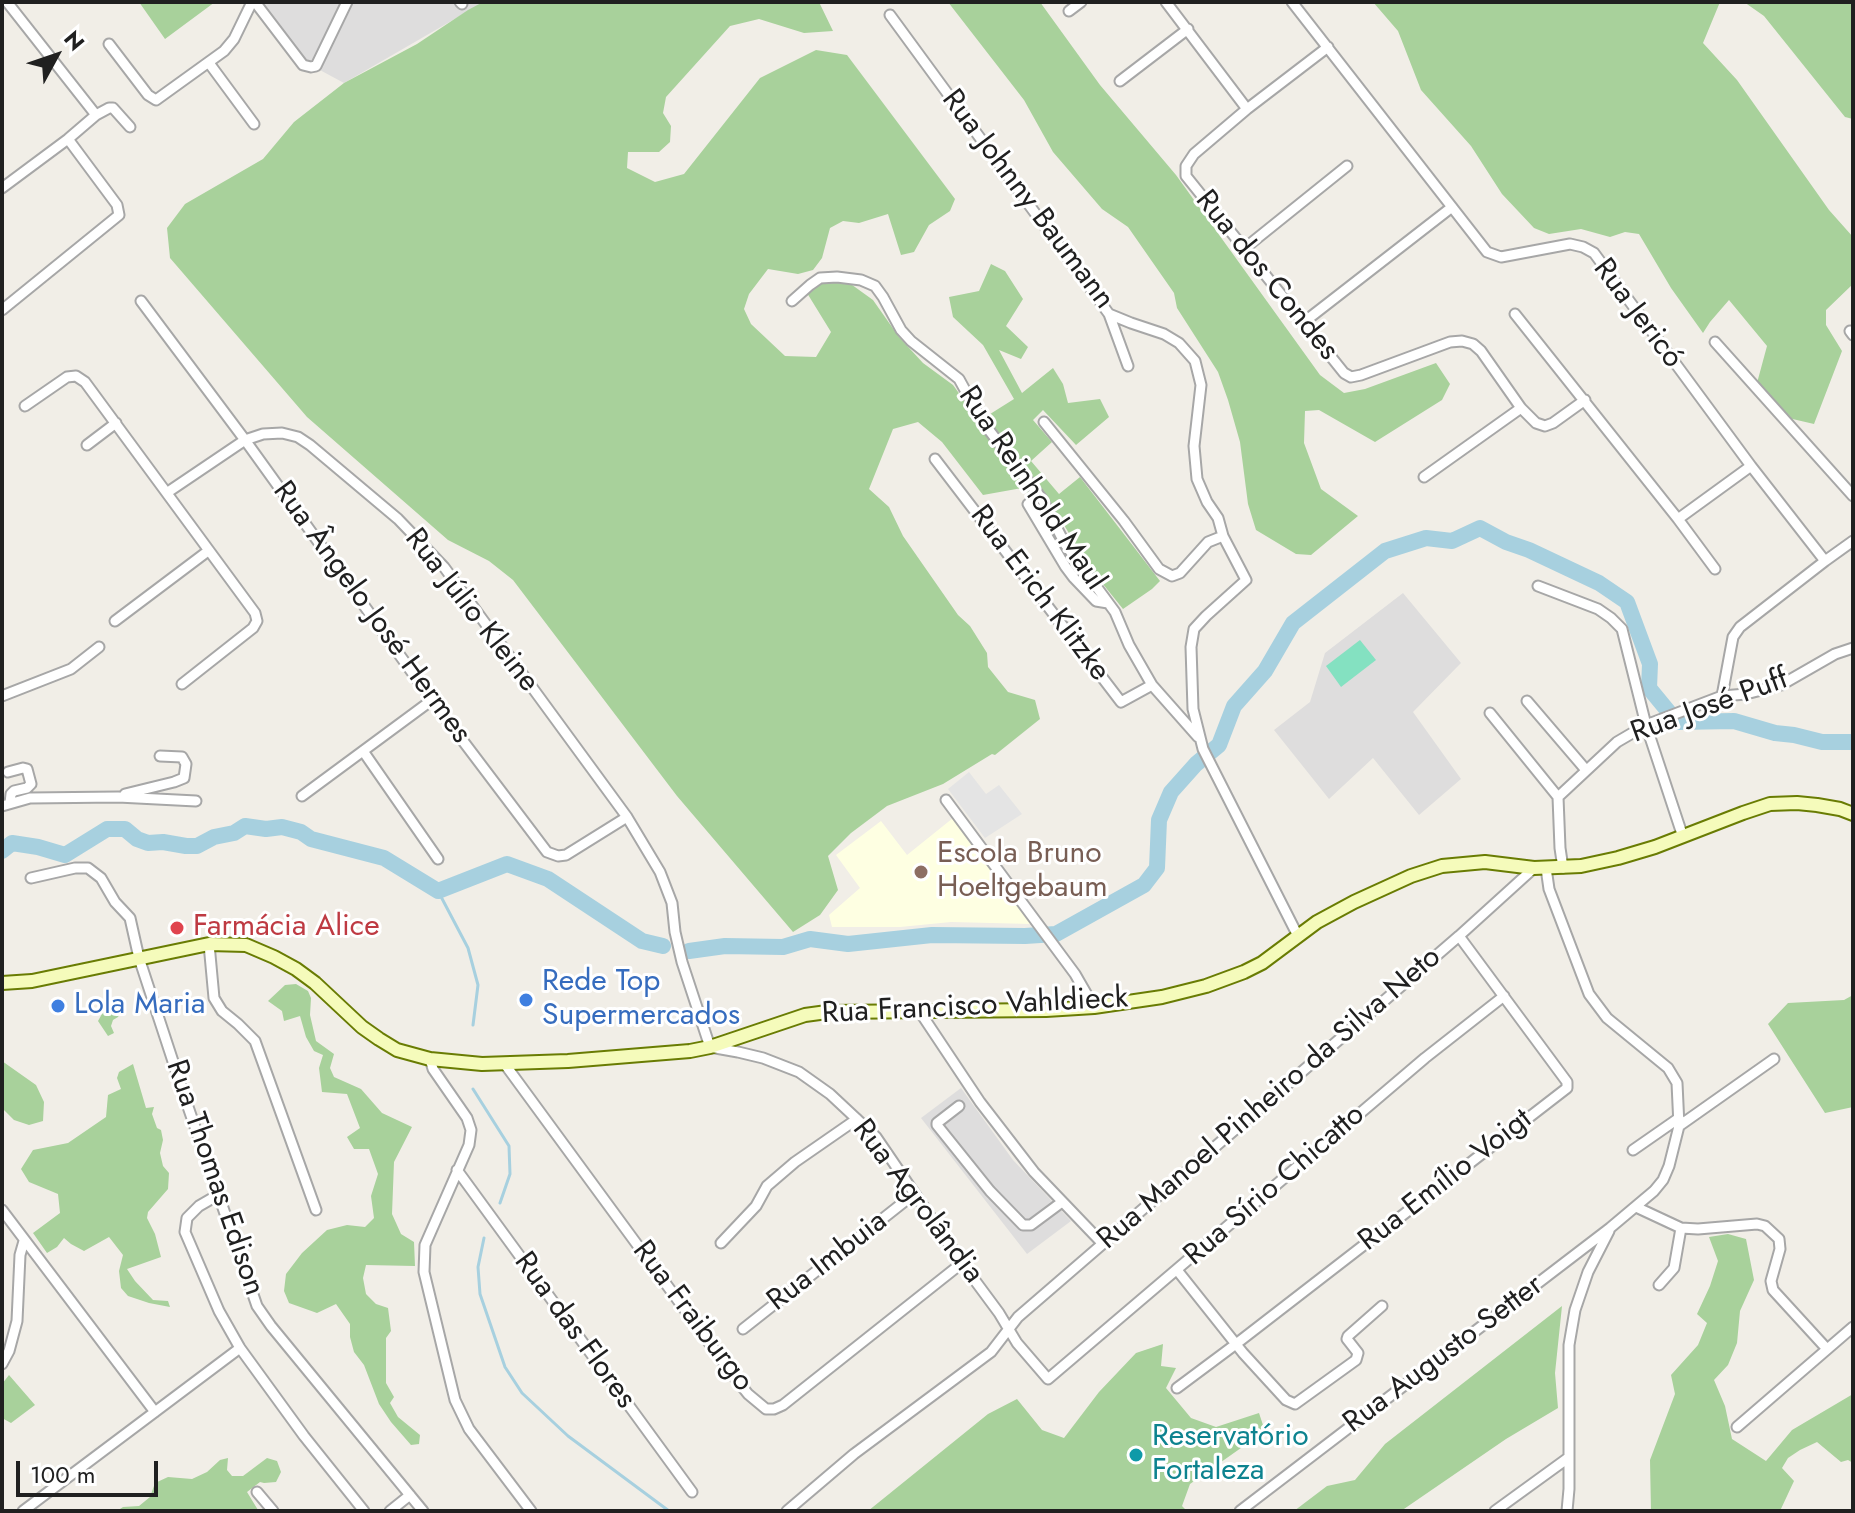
<!DOCTYPE html>
<html>
<head>
<meta charset="utf-8">
<style>
  body { margin:0 }
  #map { position:relative; width:1855px; height:1513px; overflow:hidden; background:#f1eee7; font-family:Jost,sans-serif }
  canvas { display:block }
  .frame { position:absolute; inset:0; border:4px solid #202020; pointer-events:none }
  .north { position:absolute; left:16px; top:16px; width:80px; height:80px; -webkit-text-stroke:6px #fff; paint-order:stroke; rotate:50deg; font-size:22px; font-weight:700; line-height:32px; text-align:center; color:#202020 }
  .north::after { content:''; display:block; margin:auto; width:28px; height:36px; background:#202020; clip-path:polygon(50% 0,100% 100%,50% 72%,0 100%) }
  .scale { position:absolute; left:16px; top:1461px; width:142px; height:36px; box-sizing:border-box; border:4px solid #202020; border-top:0; padding-left:10px; font-size:24px; line-height:28px; white-space:nowrap; color:#202020; -webkit-text-stroke:6px #fff; paint-order:stroke }
</style>
</head>
<body>
<div id="map">
<canvas width="1855" height="1513"></canvas>
<div class="frame"></div>
<div class="north">N</div>
<div class="scale">100 m</div>
</div>
<script>
const g = document.querySelector('canvas').getContext('2d');
g.lineJoin = 'round';
function fill(path, color) {
  g.fillStyle = color;
  g.fill(path, 'evenodd');
}
function shape(rows) {
  const path = new Path2D();
  for (const r of rows) {
    path.moveTo(r[0], r[1]);
    for (let i = 2; i < r.length; i += 2) path.lineTo(r[i], r[i + 1]);
  }
  return path;
}
function strokePath(path, color, width, dash) {
  g.strokeStyle = color;
  g.lineWidth = width;
  g.lineCap = dash ? 'butt' : 'round';
  g.setLineDash(dash || []);
  g.stroke(path);
}
function label(font, color, halo, rows, align = 'center') {
  g.font = font + ' Jost,sans-serif';
  g.lineWidth = 6;
  g.setLineDash([]);
  g.textBaseline = 'middle';
  g.strokeStyle = halo;
  g.fillStyle = color;
  for (const [text, x, y, turn = 0] of rows) {
    g.save();
    g.translate(x, y);
    g.rotate((+turn || 0) * Math.PI / 180);
    g.textAlign = isNaN(turn) ? turn : align;
    if (halo) g.strokeText(text, 0, 0);
    g.fillText(text, 0, 0);
    g.restore();
  }
}
const residential = shape([
  [259,2,484,2,344,83,305,62],
  [1403,593,1461,663,1413,712,1461,779,1419,815,1373,758,1329,799,1274,730,1310,702,1325,653],
  [961,1088,1013,1160,1071,1221,1027,1254,921,1118]
]);
const education = shape([
  [953,818,1031,924,951,922,900,927,832,927,829,915,860,888,836,855,881,821,907,855]
]);
const forest = shape([
  [139,2,215,2,165,39],
  [483,2,819,2,833,31,804,33,759,19,730,26,666,97,663,113,671,126,670,142,659,152,628,152,627,168,655,182,684,174,760,78,816,50,847,55,955,199,950,211,929,225,914,252,901,255,888,214,859,223,843,221,830,228,822,258,813,270,798,274,768,269,749,294,744,309,751,324,785,356,816,357,831,332,807,293,818,283,848,282,873,300,899,337,923,363,953,385,979,421,1014,399,983,345,953,317,949,297,979,291,991,264,1005,271,1023,299,1006,326,1028,347,1021,359,999,350,1022,393,1053,368,1063,384,1068,403,1100,399,1109,417,1076,445,1043,410,1033,420,1052,442,1031,461,1059,494,1080,477,1160,581,1152,589,1123,609,1090,568,1064,525,1022,488,983,495,942,442,918,422,893,429,869,489,889,507,903,536,958,615,970,626,987,653,988,667,1008,692,1035,700,1040,719,995,755,992,754,943,784,887,806,851,833,828,856,838,890,820,915,793,932,677,796,513,580,489,561,448,540,307,417,170,258,167,228,185,204,263,159,294,122,344,83,417,44,468,10],
  [948,2,1040,2,1100,85,1176,175,1320,375,1344,393,1365,389,1436,363,1450,384,1442,400,1375,442,1319,410,1305,411,1304,443,1321,489,1358,516,1311,555,1296,554,1256,530,1248,504,1240,442,1228,400,1218,372,1177,308,1174,293,1128,227,1102,209,1053,152,1024,100],
  [1373,2,1720,2,1703,43,1737,80,1829,210,1853,237,1853,284,1826,310,1826,325,1842,351,1814,424,1784,417,1757,383,1767,346,1729,300,1710,322,1703,333,1671,288,1639,234,1625,232,1610,237,1581,229,1549,234,1534,228,1502,194,1471,146,1421,90,1398,31],
  [1744,2,1853,2,1853,119,1845,117,1764,16],
  [296,984,308,991,311,998,310,1015,316,1041,334,1054,330,1068,334,1077,361,1089,382,1113,412,1127,394,1162,392,1214,401,1234,414,1242,415,1266,366,1265,363,1278,366,1294,376,1304,388,1308,391,1331,386,1338,386,1383,394,1397,390,1403,398,1417,420,1435,419,1444,411,1445,391,1422,379,1404,364,1365,354,1352,350,1337,350,1324,336,1304,317,1313,289,1303,284,1291,286,1274,302,1253,327,1230,347,1225,365,1227,374,1218,371,1196,378,1174,369,1149,354,1149,347,1137,360,1128,347,1094,322,1092,319,1068,323,1055,314,1051,306,1037,300,1016,284,1021,282,1011,268,1001,285,985],
  [1853,995,1853,1107,1825,1113,1768,1024,1788,1003,1844,1000],
  [119,1002,122,1010,118,1017,113,1020,111,1026,114,1033,108,1036,98,1021,103,1012,104,1006],
  [2,1061,36,1085,44,1102,43,1121,29,1125,14,1120,2,1108],
  [133,1064,146,1108,154,1107,152,1114,157,1128,161,1130,163,1140,160,1153,163,1166,169,1173,168,1189,148,1212,147,1218,155,1234,161,1257,127,1269,135,1281,153,1300,168,1301,170,1307,149,1303,128,1296,121,1288,119,1271,123,1255,109,1237,84,1251,71,1244,64,1238,57,1247,47,1253,33,1233,60,1213,58,1194,29,1182,21,1169,33,1150,68,1143,106,1117,108,1095,121,1089,117,1078,119,1072],
  [1728,1234,1746,1239,1754,1280,1740,1311,1737,1343,1728,1365,1714,1380,1725,1406,1732,1439,1766,1461,1792,1430,1853,1394,1853,1463,1848,1460,1841,1462,1817,1442,1800,1450,1788,1458,1782,1468,1794,1481,1780,1511,1651,1511,1650,1460,1675,1394,1671,1375,1698,1345,1707,1323,1697,1314,1710,1286,1718,1261,1709,1237],
  [1562,1306,1555,1373,1558,1408,1506,1439,1401,1511,1294,1511,1327,1486,1355,1480,1385,1444],
  [1163,1344,1161,1366,1176,1368,1166,1388,1191,1418,1216,1427,1259,1413,1265,1431,1190,1484,1182,1506,1187,1511,868,1511,988,1414,1017,1399,1042,1430,1064,1438,1099,1392,1136,1353],
  [9,1375,35,1405,11,1423,2,1418,2,1384],
  [228,1458,227,1470,232,1476,243,1476,267,1458,277,1461,281,1472,276,1482,264,1483,260,1482,247,1492,258,1510,257,1511,117,1511,123,1507,139,1506,150,1497,155,1483,168,1477,192,1479,207,1472,220,1460]
]);
const pitch = shape([
  [1360,640,1376,660,1341,687,1326,666]
]);
const parking = shape([
  [969,772,986,794,999,785,1022,814,985,838,948,789]
]);
const stream = shape([
  [438,891,468,948,478,985,473,1025],
  [473,1089,509,1146,510,1174,500,1203],
  [484,1238,478,1267,480,1294,505,1367,522,1393,568,1436,669,1511]
]);
const river = shape([
  [2,851,12,843,38,847,65,855,107,829,125,829,137,839,148,843,163,842,186,846,197,846,214,837,234,833,245,826,266,829,282,827,301,832,311,839,384,858,438,891,507,864,548,879,642,941,663,946],
  [689,951,725,946,783,947,810,939,848,944,932,935,1025,936,1056,934,1144,885,1157,868,1159,820,1171,792,1196,764,1219,745,1234,706,1265,671,1293,623,1385,551,1426,538,1452,541,1480,528,1506,542,1529,550,1599,583,1627,602,1650,664,1649,688,1677,722,1734,721,1775,733,1794,735,1822,742,1853,742]
]);
const street = shape([
  [7,2,96,115],
  [255,2,303,65,311,67,316,66,347,2],
  [460,2,462,4],
  [1166,2,1247,109],
  [1292,2,1487,252,1501,257,1570,244,1583,247,1594,253,1751,466,1825,561],
  [1069,11,1081,2],
  [890,15,1109,314,1131,323,1164,334,1179,343,1195,361,1201,385,1194,446,1197,479,1207,502,1218,518,1223,536,1246,580,1206,616,1194,629,1191,647,1193,709,1203,749,1298,936],
  [109,44,148,95,156,100,224,51,234,39,252,2],
  [1328,47,1247,109,1194,154,1186,166,1186,176,1344,373,1351,377,1361,375,1450,342,1462,341,1473,344,1481,351,1521,408,1536,423,1545,426,1553,423,1585,400],
  [209,63,254,124],
  [1120,81,1188,29],
  [2,188,68,139,96,115,109,108,113,108,130,127],
  [1245,248,1347,166],
  [141,301,245,440,432,700,547,852,558,856,566,855,627,817],
  [792,301,810,285,820,278,837,277,861,280,875,286,883,297,901,330,911,341,959,379,982,421,1042,499,1065,544,1115,612,1129,645,1152,685,1198,737],
  [2,310,119,215,117,205,68,139],
  [1109,314,1128,366],
  [1515,314,1678,519,1715,569],
  [1304,322,1452,207],
  [1850,331,1853,335],
  [1715,342,1853,496],
  [25,406,67,377,76,376,85,382,255,613,257,621,253,628,182,684],
  [1044,422,1124,521,1159,569,1172,576,1180,573,1208,542,1223,536],
  [87,445,116,423],
  [935,459,1121,702,1152,685],
  [1424,477,1521,408],
  [168,492,245,440,263,434,282,433,298,437,310,445,398,519,444,567,627,817,660,872,672,903,675,932,682,962,710,1047,738,1052,763,1058,799,1072,830,1094,876,1137,962,1263,999,1313,1017,1343,1048,1379,1425,1058,1504,996],
  [1028,504,1065,566,1074,578,1096,601,1108,603],
  [1678,519,1751,466],
  [1538,586,1598,609,1611,618,1622,629,1646,725,1683,837],
  [115,621,208,551],
  [2,696,71,669,99,647],
  [1722,696,1733,637,1740,627,1825,561,1853,541],
  [1527,701,1586,770],
  [1490,713,1558,797],
  [363,751,438,859],
  [8,772,23,768,27,769,31,784,27,788,14,791,11,794,10,803],
  [125,794,174,782,184,778,186,764,182,757,160,756],
  [302,796,432,700],
  [946,800,1075,974,1094,1007],
  [2,806,30,798,118,797,196,801],
  [1563,868,1560,848,1558,797,1617,742,1646,725,1722,696,1746,694,1781,685,1835,654,1853,648],
  [31,878,75,868,88,868,101,878,115,902,130,918,139,958,186,1101,257,1306,271,1326,423,1511],
  [209,944,214,998,222,1011,238,1024,255,1041,316,1210],
  [920,1012,980,1102,1034,1172,1102,1243],
  [430,1059,433,1069,467,1118,471,1130,469,1145,425,1245,424,1272,455,1400,469,1429,531,1511],
  [504,1063,732,1374,748,1394,766,1409,774,1409,783,1405,962,1263],
  [959,1106,937,1123,937,1125,990,1191,1023,1225,1031,1225,1062,1202],
  [1679,1126,1774,1059],
  [1633,1150,1679,1118],
  [457,1170,692,1492],
  [218,1195,199,1206,187,1218,185,1232,219,1311,240,1348,304,1436,364,1511],
  [1636,1207,1681,1228,1698,1229,1757,1224,1765,1226,1779,1239,1780,1249,1771,1281,1773,1290,1827,1349],
  [2,1210,155,1412],
  [721,1243,756,1206,767,1186,795,1162,857,1119],
  [1177,1270,1243,1353,1286,1400,1295,1404,1356,1360,1358,1353,1347,1339,1348,1336,1382,1306],
  [1659,1285,1674,1268,1681,1228],
  [743,1329,914,1194],
  [2,1364,9,1351,17,1321,20,1255,24,1241],
  [1177,1388,1236,1344,1567,1088,1567,1082,1459,936],
  [1737,1427,1853,1327],
  [257,1492,273,1511],
  [23,1511,240,1348],
  [390,1511,410,1495],
  [787,1511,854,1454,991,1352,1018,1317,1459,936,1534,868],
  [1240,1511,1610,1228,1654,1191,1663,1180,1669,1166,1679,1126,1677,1083,1668,1068,1607,1018,1589,994,1549,889,1546,868],
  [1495,1511,1568,1458],
  [1567,1511,1569,1489,1569,1345,1575,1310,1588,1272,1609,1231]
]);
const secondary = shape([
  [2,983,32,981,209,944,246,945,274,957,296,969,315,983,362,1027,379,1039,397,1050,430,1059,482,1064,568,1061,690,1051,710,1047,805,1015,827,1012,1046,1010,1094,1007,1162,997,1206,986,1244,972,1262,963,1317,922,1354,902,1411,876,1442,866,1485,862,1534,868,1581,866,1618,858,1655,847,1743,813,1770,804,1797,803,1817,805,1840,809,1853,814]
]);
const markers = [
  [921,872,8,"#8d6e63"],
  [177,928,8,"#e0444e"],
  [526,1000,8,"#3f7fe0"],
  [58,1006,8,"#3f7fe0"],
  [1136,1455,8,"#0f9aa8"]
];
const streetNames = [
  ["Rua Johnny Baumann",1027,200,53],
  ["Rua dos Condes",1266,276,51],
  ["Rua Jericó",1637,314,53],
  ["Rua Reinhold Maul",1031,489,56],
  ["Rua Erich Klitzke",1039,594,53],
  ["Rua Júlio Kleine",471,611,52],
  ["Rua Ângelo José Hermes",371,613,54],
  ["Rua José Puff",1710,707,-20],
  ["Rua Francisco Vahldieck",975,1007,-3],
  ["Rua Manoel Pinheiro da Silva Neto",1270,1099,-41],
  ["Rua Thomas Edison",214,1178,71],
  ["Rua Emílio Voigt",1446,1181,-38],
  ["Rua Sírio Chicatto",1275,1186,-41],
  ["Rua Agrolândia",917,1202,53],
  ["Rua Imbuia",828,1262,-38],
  ["Rua Fraiburgo",692,1317,53],
  ["Rua das Flores",574,1331,54],
  ["Rua Augusto Setter",1444,1355,-37]
];
const educationNames = [
  ["Escola Bruno",937,855],
  ["Hoeltgebaum",937,889]
];
const healthNames = [
  ["Farmácia Alice",193,928]
];
const shopNames = [
  ["Rede Top",542,983],
  ["Supermercados",542,1017],
  ["Lola Maria",74,1006]
];
const cultureNames = [
  ["Reservatório",1152,1438],
  ["Fortaleza",1152,1472]
];
fill(residential, '#dedddd');
fill(education, '#feffe2');
fill(forest, '#a8d19b');
fill(pitch, '#84e1c1');
fill(parking, '#e4e4e4');
strokePath(stream, '#a7d0df', 3);
strokePath(river, '#a7d0df', 16);
strokePath(street, '#a7a7a7', 13);
strokePath(secondary, '#697c03', 16);
strokePath(street, '#fff', 9);
strokePath(secondary, '#f5fbbb', 12);
for (const [x, y, r, color] of markers) {
  const dot = new Path2D();
  dot.arc(x, y, r, 0, 2 * Math.PI);
  g.fillStyle = color;
  g.fill(dot);
  strokePath(dot, '#fff', 3);
}
label('30px', '#202020', '#fff', streetNames);
label('30px', '#785e54', '#fff', educationNames, 'left');
label('30px', '#be3a42', '#fff', healthNames, 'left');
label('30px', '#366cbe', '#fff', shopNames, 'left');
label('30px', '#0d838f', '#fff', cultureNames, 'left');
</script>
</body>
</html>
